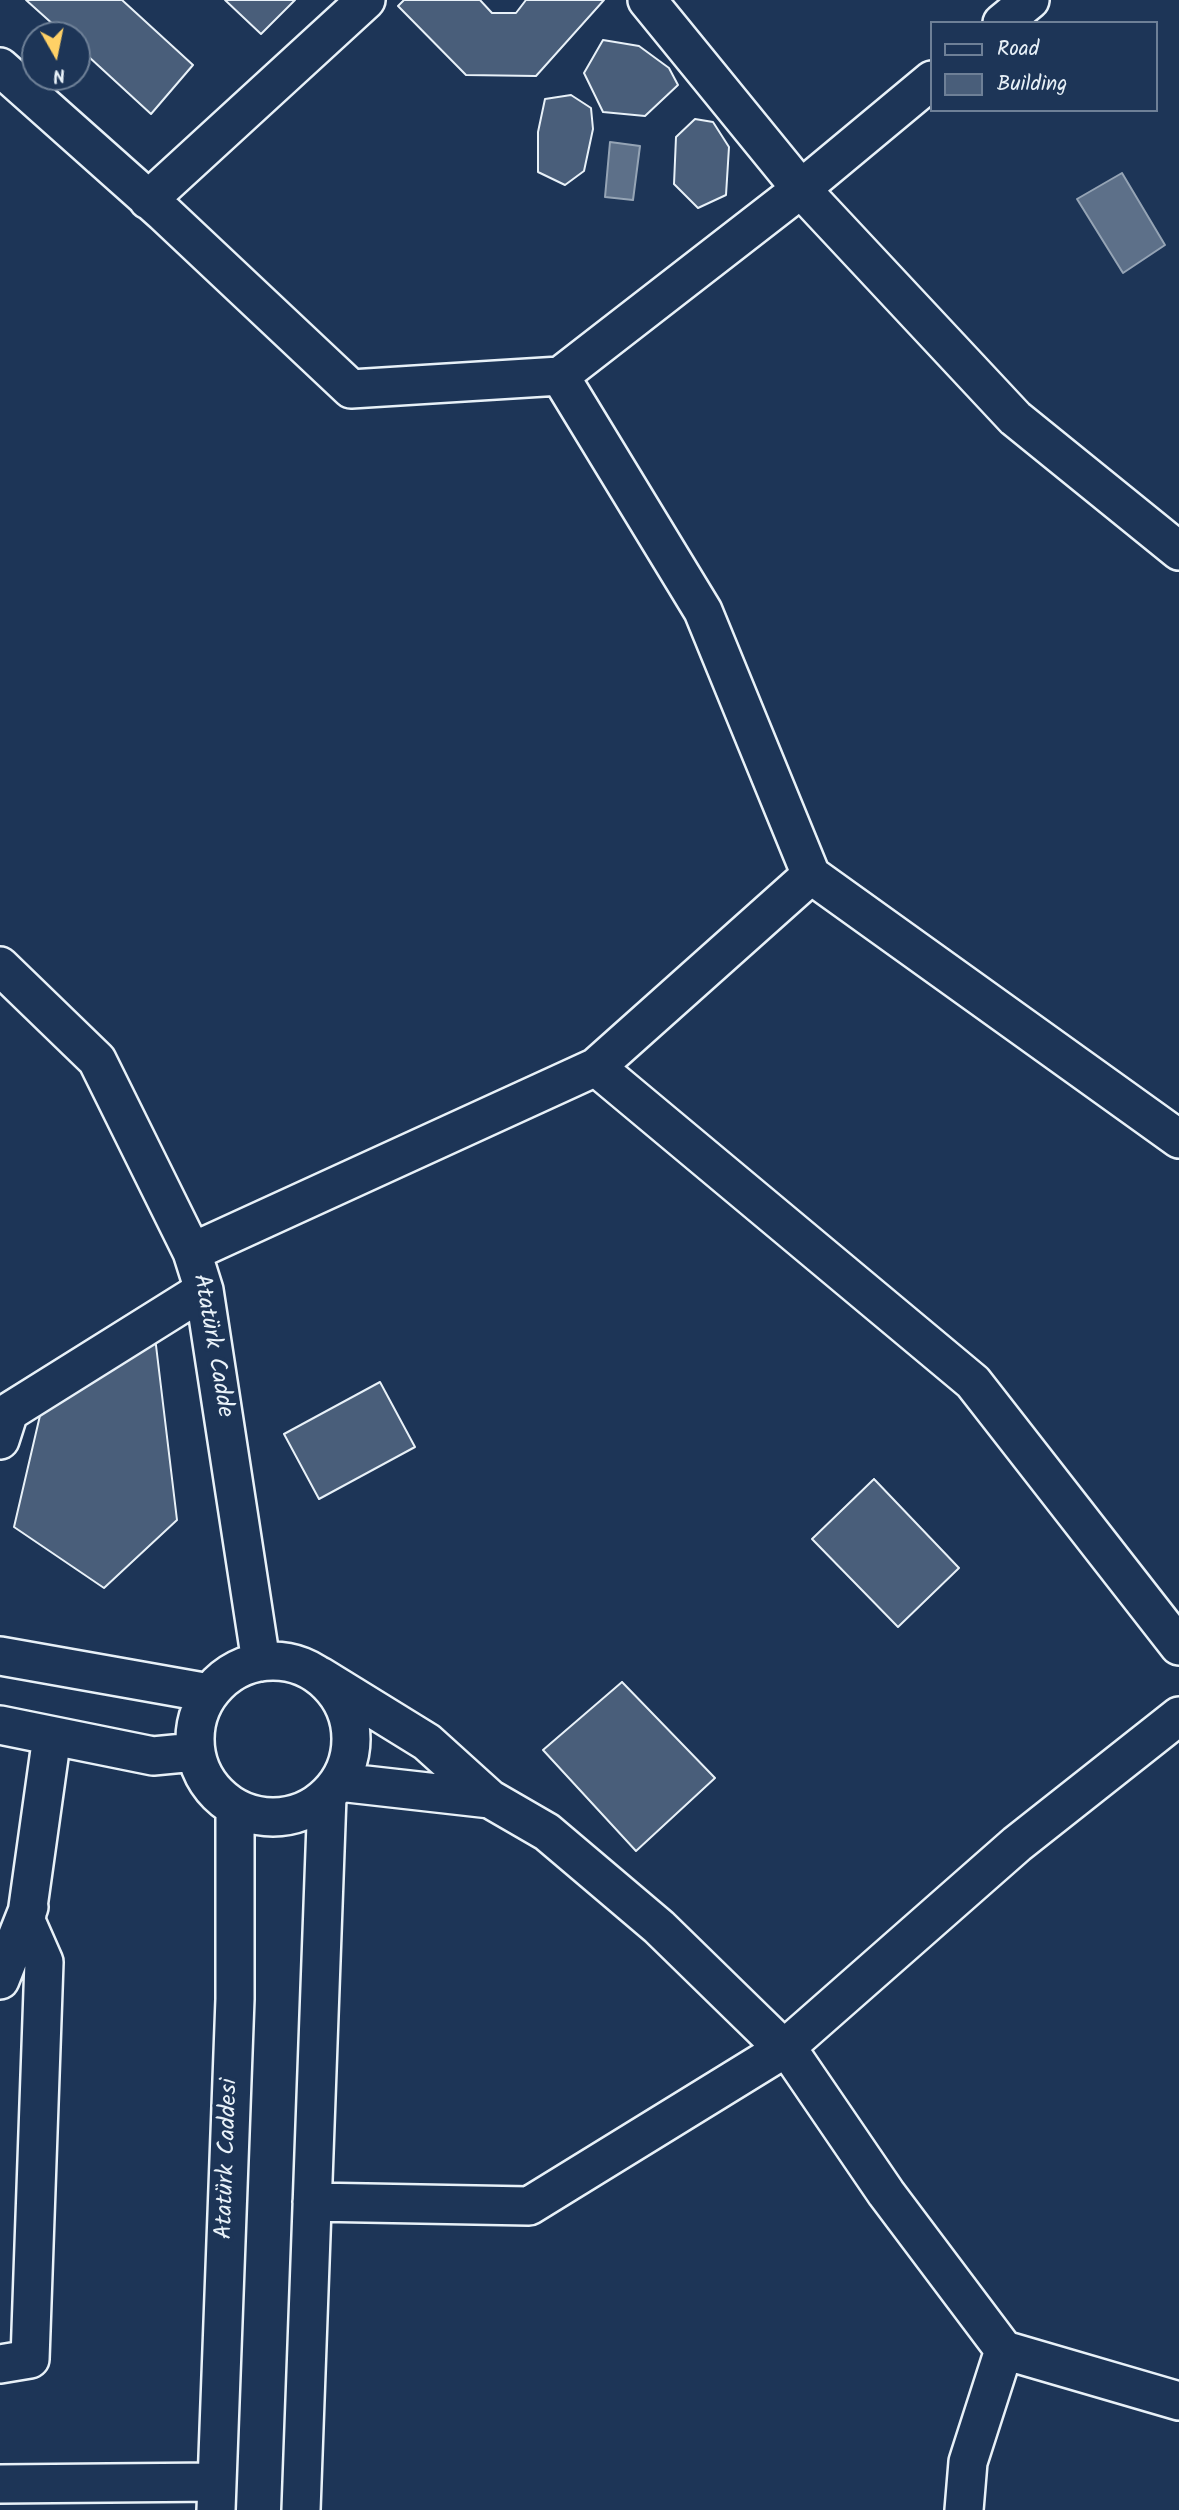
<!DOCTYPE html>
<html>
<head>
<meta charset="utf-8">
<style>
  body { margin:0 }
  #map { position:relative; width:1179px; height:2510px; overflow:hidden; background:#1d3557; font-family:Kalam,sans-serif }
  canvas { display:block }
  .legend { position:absolute; left:930px; top:21px; width:228px; height:91px; box-sizing:border-box; background:#1d3557; border:2px solid #6e8097; margin:0; padding:9px 12px; list-style:none; font-size:21px; color:#e8f1f8 }
  .legend li { display:flex; align-items:center; gap:14px; height:35px }
  .legend b { width:35px; border:2px solid #6e8097 }
  .north { position:absolute; left:21px; top:21px; width:70px; height:70px; box-sizing:border-box; background:#1d3557; border:2px solid #6e8097; border-radius:50%; rotate:171deg; font-size:19px; font-weight:700; line-height:28px; text-align:center; color:#e8f1f8 }
  .north::after { content:''; display:block; margin:auto; width:24px; height:32px; background:#ffd166; clip-path:polygon(50% 0,100% 100%,50% 72%,0 100%) }
</style>
</head>
<body>
<div id="map">
<canvas width="1179" height="2510"></canvas>
<ul class="legend">
<li><b style="height:9px;background:#1d3557"></b>Road</li>
<li><b style="height:19px;background:#495e7a"></b>Building</li>
</ul>
<div class="north">N</div>
</div>
<script>
const g = document.querySelector('canvas').getContext('2d');
g.lineJoin = 'round';
function fill(path, color) {
  g.fillStyle = color;
  g.fill(path, 'evenodd');
}
function shape(rows) {
  const path = new Path2D();
  for (const r of rows) {
    if (r.length === 3) {
      path.moveTo(r[0] + r[2], r[1]);
      path.arc(r[0], r[1], r[2], 0, 2 * Math.PI);
      continue;
    }
    path.moveTo(r[0], r[1]);
    for (let i = 2; i < r.length; i += 2) path.lineTo(r[i], r[i + 1]);
  }
  return path;
}
function strokePath(path, color, width, dash) {
  g.strokeStyle = color;
  g.lineWidth = width;
  g.lineCap = dash ? 'butt' : 'round';
  g.setLineDash(dash || []);
  g.stroke(path);
}
function label(font, color, halo, rows, align = 'center') {
  g.font = font + ' Kalam,sans-serif';
  g.lineWidth = 7;
  g.setLineDash([]);
  g.textBaseline = 'middle';
  g.strokeStyle = halo;
  g.fillStyle = color;
  for (const [text, x, y, turn = 0] of rows) {
    g.save();
    g.translate(x, y);
    g.rotate((+turn || 0) * Math.PI / 180);
    g.textAlign = isNaN(turn) ? turn : align;
    if (halo) g.strokeText(text, 0, 0);
    g.fillText(text, 0, 0);
    g.restore();
  }
}
const water = shape([
  [610,142,640,146,633,200,605,197,610,142],
  [1122,173,1165,245,1123,273,1077,199,1122,173]
]);
const building = shape([
  [26,0,122,0,193,65,151,114,77,46,77,35,65,35,26,0],
  [225,0,295,0,261,34,225,0],
  [404,0,480,0,492,13,516,13,526,0,604,0,536,76,466,75,398,6,404,0],
  [603,40,639,46,669,68,678,85,645,116,603,112,584,73,603,40],
  [571,95,591,108,593,129,584,171,565,185,538,172,538,132,545,99,571,95],
  [695,119,713,122,729,147,726,195,698,208,674,184,676,137,695,119],
  [155,1337,177,1520,104,1588,14,1527,45,1394,155,1337],
  [380,1382,415,1447,319,1499,284,1434,380,1382],
  [874,1479,959,1568,898,1627,812,1539,874,1479],
  [622,1682,715,1778,636,1851,543,1750,622,1682]
]);
const minor = shape([
  [647,0,801,189,1015,418,1179,551],
  [1002,23,1030,0],
  [0,67,164,213,351,389,560,376,703,611,811,875,1179,1139],
  [148,200,366,0],
  [560,376,801,189,932,80],
  [0,966,97,1060,192,1252,204,1290,261,1662],
  [596,1067,973,1382,1179,1646],
  [192,1252,596,1067,811,875],
  [0,1440,9,1412,204,1290],
  [0,1656,209,1693],
  [273,1739,78],
  [320,1676,427,1742,490,1799,547,1832,659,1927,784,2049,796,2061,886,2193,1004,2350,1179,2401],
  [0,1725,153,1756,195,1752],
  [339,1782,490,1799],
  [0,1980,29,1907],
  [312,2202,529,2206,784,2049,1017,1844,1179,1716],
  [0,2364,30,2359,44,1962,26,1921,52,1736],
  [0,2484,217,2482],
  [216,2510,235,1999,235,1808],
  [301,2510,327,1796],
  [964,2510,968,2462,1004,2350]
]);
const streetNames = [
  ["Atatürk Cadde",211,1346,80],
  ["Atatürk Caddesi",229,2159,-88]
];
fill(water, '#5d7089');
strokePath(water, '#95a4b5', 2);
fill(building, '#495e7a');
strokePath(building, '#e8f1f8', 2);
strokePath(minor, '#e8f1f8', 42);
strokePath(minor, '#1d3557', 37);
label('24px', '#e8f1f8', '#1d3557', streetNames);
</script>
</body>
</html>
